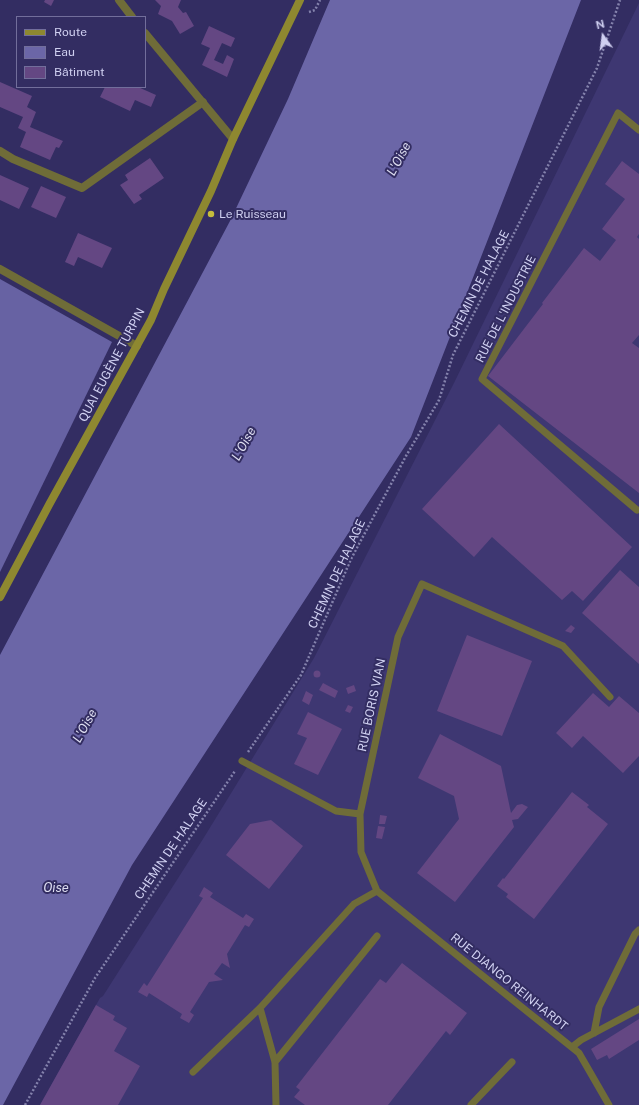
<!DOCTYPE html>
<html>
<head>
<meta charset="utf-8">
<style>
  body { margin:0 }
  #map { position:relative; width:639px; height:1105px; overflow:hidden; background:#332d62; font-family:"Public Sans",sans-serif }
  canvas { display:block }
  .legend { position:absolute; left:16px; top:16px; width:130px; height:72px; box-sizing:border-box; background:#332d62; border:1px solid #726e9b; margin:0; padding:5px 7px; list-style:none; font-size:12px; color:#d0d0f1 }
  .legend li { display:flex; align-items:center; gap:8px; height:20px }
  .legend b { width:20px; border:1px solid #726e9b }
  .north { position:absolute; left:583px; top:16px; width:40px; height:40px; -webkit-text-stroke:3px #332d62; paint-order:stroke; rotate:346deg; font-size:11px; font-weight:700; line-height:16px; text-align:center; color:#d0d0f1 }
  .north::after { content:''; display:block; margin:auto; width:14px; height:18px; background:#d0d0f1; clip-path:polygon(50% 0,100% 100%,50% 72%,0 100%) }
</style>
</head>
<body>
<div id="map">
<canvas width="639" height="1105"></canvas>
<ul class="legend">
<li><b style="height:5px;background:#8e8830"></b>Route</li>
<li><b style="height:11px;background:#6b66a7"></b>Eau</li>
<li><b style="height:11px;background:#644783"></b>Bâtiment</li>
</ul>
<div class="north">N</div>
</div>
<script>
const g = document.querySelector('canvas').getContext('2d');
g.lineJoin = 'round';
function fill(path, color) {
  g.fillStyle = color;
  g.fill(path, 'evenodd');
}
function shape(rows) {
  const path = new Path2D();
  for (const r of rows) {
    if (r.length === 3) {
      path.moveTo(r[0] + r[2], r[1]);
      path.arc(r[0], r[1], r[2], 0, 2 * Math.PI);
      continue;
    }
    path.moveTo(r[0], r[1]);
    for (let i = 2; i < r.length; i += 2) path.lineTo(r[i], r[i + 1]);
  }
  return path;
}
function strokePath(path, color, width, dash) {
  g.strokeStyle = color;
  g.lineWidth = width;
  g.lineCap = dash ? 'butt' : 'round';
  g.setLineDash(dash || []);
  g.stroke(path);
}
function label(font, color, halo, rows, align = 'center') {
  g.font = font + ' "Public Sans",sans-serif';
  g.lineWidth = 4;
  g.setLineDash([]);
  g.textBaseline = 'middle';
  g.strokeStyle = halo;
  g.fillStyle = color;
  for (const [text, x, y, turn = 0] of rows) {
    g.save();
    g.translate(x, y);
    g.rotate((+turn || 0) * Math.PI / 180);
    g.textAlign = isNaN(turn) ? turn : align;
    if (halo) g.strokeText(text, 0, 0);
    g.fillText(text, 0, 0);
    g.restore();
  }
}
const built = shape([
  [639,3,639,1105,40,1105,96,1005,100,998,103,996,203,839,314,658,454,383]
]);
const forest = shape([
  [0,279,112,342,0,572]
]);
const water = shape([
  [330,0,581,0,411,437,132,865,3,1105,0,1105,0,655,230,221,288,99]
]);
const building = shape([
  [45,0,54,0,51,6,44,2],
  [155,0,181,0,178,7,183,13,186,12,194,26,180,34,172,21,158,14,161,6],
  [209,26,235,38,231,47,222,43,214,60,223,64,227,55,234,59,227,77,202,65,210,48,201,44],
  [0,82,32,96,27,107,36,112,30,127,63,141,59,148,56,147,50,160,20,147,26,132,18,128,23,117,0,107],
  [105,87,112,88,113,87,138,87,156,95,151,107,135,100,130,111,100,97],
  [150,158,164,178,139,195,142,199,134,204,120,185,128,180,125,175],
  [622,161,639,174,639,234,637,237,639,239,639,335,632,343,639,348,639,493,488,376,543,304,542,303,584,248,600,261,616,240,602,229,625,199,605,184],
  [0,175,29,188,19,209,0,200],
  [41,186,66,197,56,218,31,207],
  [78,233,112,248,102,268,78,257,74,266,65,262],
  [499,424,632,547,583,601,572,591,562,600,492,537,474,557,422,509],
  [620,570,639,587,639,664,582,613],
  [571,625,575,628,571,633,565,631],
  [467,635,532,661,502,736,437,711],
  [317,674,3.5],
  [323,683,338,691,335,698,319,690],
  [354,685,356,691,348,694,346,688],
  [306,691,313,695,309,705,302,701],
  [593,693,609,707,619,696,639,713,639,756,623,773,583,736,572,748,556,733],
  [348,705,353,707,350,713,345,711],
  [308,712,342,729,318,775,294,764,307,738,297,734],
  [440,734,501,766,511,813,517,805,522,804,528,807,518,819,512,820,514,827,455,902,417,873,459,819,454,796,418,778],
  [572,792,589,805,587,807,608,824,534,919,506,897,508,894,497,886,503,878,504,879],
  [380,815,387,816,385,824,379,824],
  [271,820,303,846,269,889,226,855,250,824],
  [378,826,385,827,382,839,376,838],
  [204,887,213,893,210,897,243,918,246,914,254,919,249,927,245,925,227,954,230,968,222,963,214,974,223,980,209,982,190,1012,194,1015,189,1023,180,1018,182,1014,149,993,147,997,138,992,144,983,147,986,203,898,199,896],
  [402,963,467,1013,450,1035,446,1031,388,1105,305,1105,294,1097,300,1090,296,1087,380,979,386,983],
  [96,1005,115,1016,113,1020,127,1028,114,1051,140,1066,118,1105,40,1105],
  [639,1019,639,1040,609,1059,607,1055,597,1060,591,1049]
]);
const path = shape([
  [309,12,315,10,320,0],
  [248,752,301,675,351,559,406,456,439,400,453,355,597,68,620,0],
  [25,1105,95,978,235,771]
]);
const service = shape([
  [637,510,482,379,618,113,639,130],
  [242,761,336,811,360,814],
  [377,891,579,1053,609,1105],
  [260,1008,275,1062,276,1105],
  [594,1033,599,1007,635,934,639,930],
  [572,1047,581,1040,639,1009],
  [275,1062,377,936],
  [193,1072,260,1008,354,904,377,891,361,852,360,814,398,637,422,584,563,646,610,697],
  [471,1105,512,1062]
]);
const minor = shape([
  [119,0,132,17],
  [145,33,233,139],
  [0,151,13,159,82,188,203,102],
  [0,269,137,346]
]);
const secondary = shape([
  [0,597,50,503,151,320,164,289,211,191,233,139,300,0]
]);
const markers = [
  [211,214,4,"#c5bc3d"]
];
const poiNames = [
  ["Le Ruisseau",219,214]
];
const streetNames = [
  ["CHEMIN DE HALAGE",479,284,-63],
  ["RUE DE L'INDUSTRIE",506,309,-63],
  ["QUAI EUGÈNE TURPIN",112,365,-62],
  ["CHEMIN DE HALAGE",337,574,-65],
  ["RUE BORIS VIAN",372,705,-78],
  ["CHEMIN DE HALAGE",171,849,-56],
  ["RUE DJANGO REINHARDT",509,982,39]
];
const waterNames = [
  ["L'Oise",399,159,-62],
  ["L'Oise",244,444,-61],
  ["L'Oise",85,726,-61],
  ["Oise",56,888]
];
fill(built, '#3e3772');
fill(forest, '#6762a3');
fill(water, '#6b66a7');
fill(building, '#644783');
strokePath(path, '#8482ac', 2.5, [2, 2]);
strokePath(service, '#6f6c38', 7);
strokePath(minor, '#6f6c38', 8);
strokePath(secondary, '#8e8830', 8);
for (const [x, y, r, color] of markers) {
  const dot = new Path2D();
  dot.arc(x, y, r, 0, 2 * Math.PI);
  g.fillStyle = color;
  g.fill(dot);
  strokePath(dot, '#332d62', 1.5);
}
label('12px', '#d0d0f1', '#332d62', poiNames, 'left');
label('12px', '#d0d0f1', '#332d62', streetNames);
label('italic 13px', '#ddddf0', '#332d62', waterNames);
</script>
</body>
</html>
